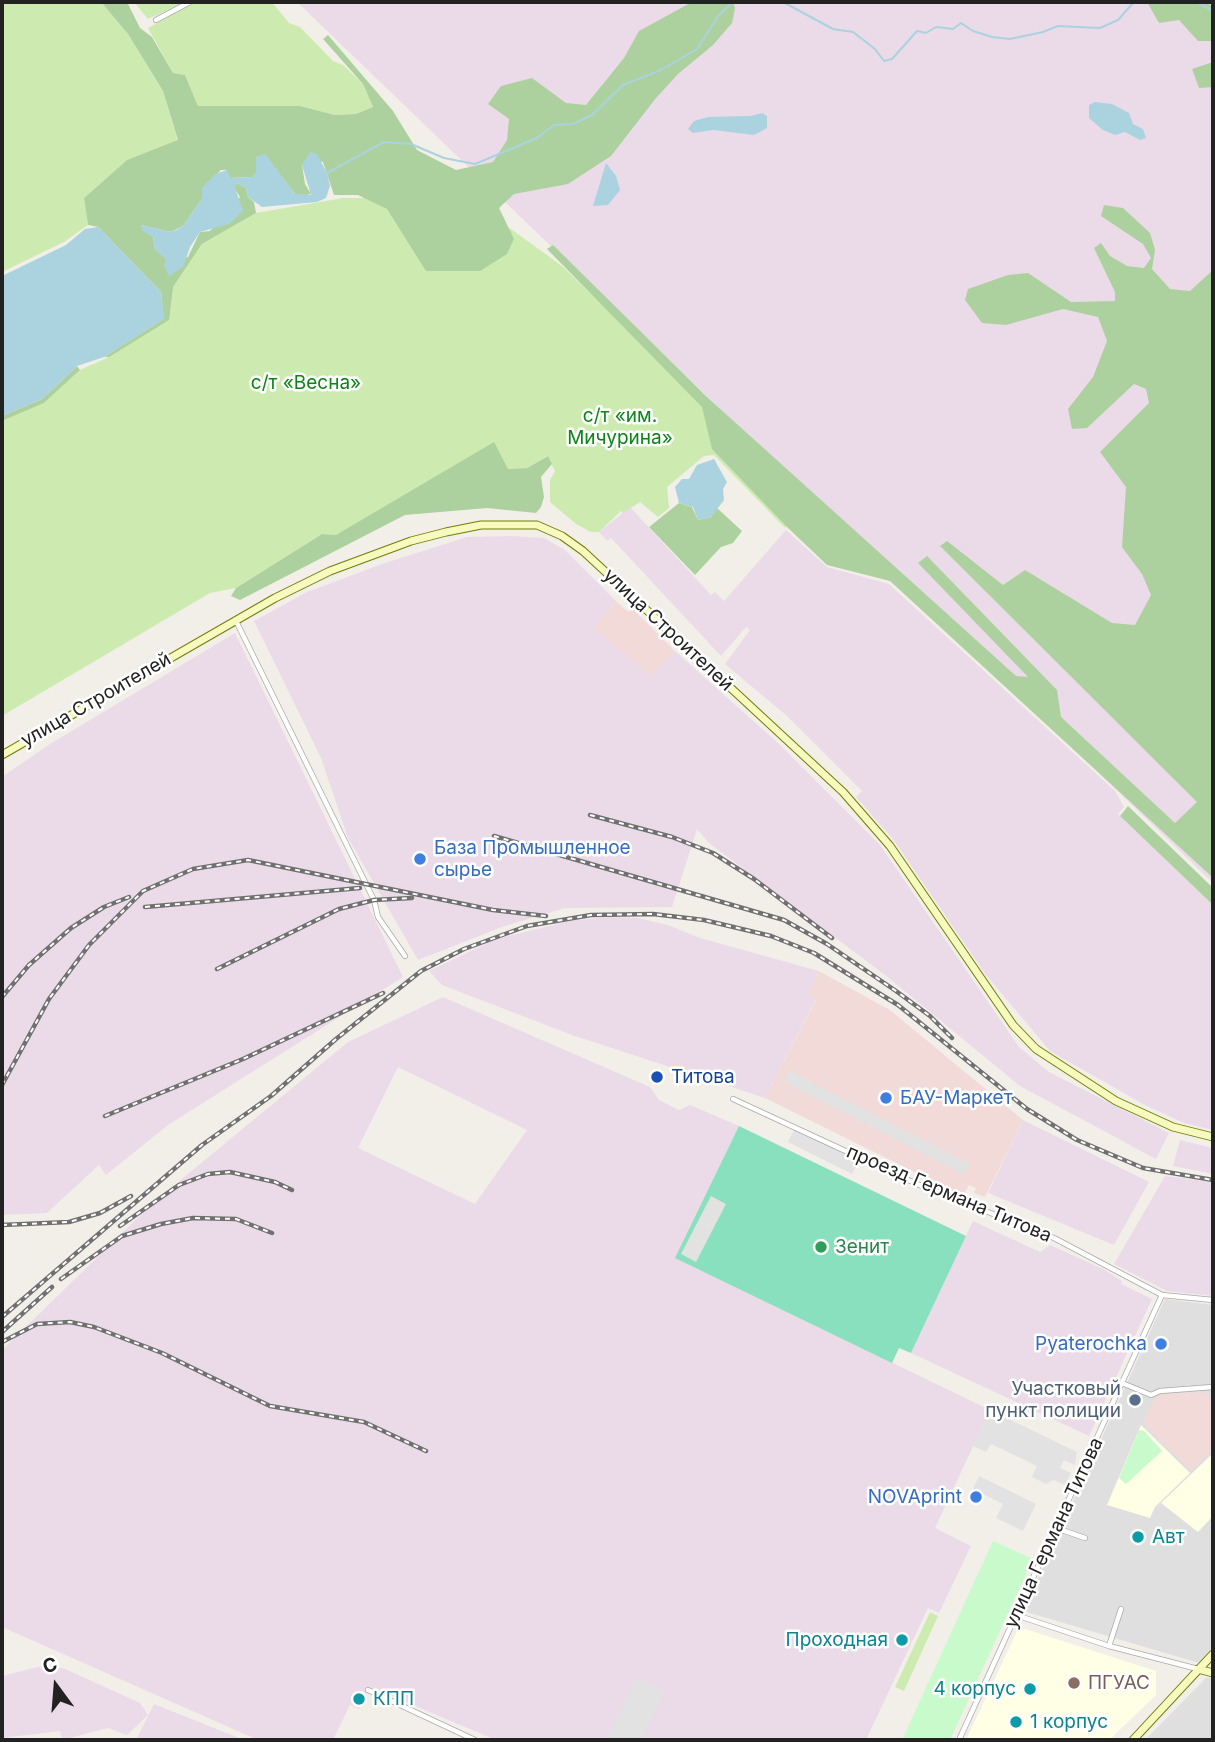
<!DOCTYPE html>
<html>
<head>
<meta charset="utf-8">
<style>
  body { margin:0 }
  #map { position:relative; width:1215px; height:1742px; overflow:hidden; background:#f2efe9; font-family:Inter,sans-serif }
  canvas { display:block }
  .frame { position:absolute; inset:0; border:4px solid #222; pointer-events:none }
  .north { position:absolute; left:21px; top:1651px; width:70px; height:70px; -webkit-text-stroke:5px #fff; paint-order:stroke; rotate:344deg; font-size:19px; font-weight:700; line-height:28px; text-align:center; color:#222 }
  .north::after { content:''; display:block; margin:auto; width:24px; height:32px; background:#222; clip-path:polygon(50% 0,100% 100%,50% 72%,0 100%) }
</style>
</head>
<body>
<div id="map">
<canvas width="1215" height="1742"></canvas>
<div class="frame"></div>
<div class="north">С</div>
</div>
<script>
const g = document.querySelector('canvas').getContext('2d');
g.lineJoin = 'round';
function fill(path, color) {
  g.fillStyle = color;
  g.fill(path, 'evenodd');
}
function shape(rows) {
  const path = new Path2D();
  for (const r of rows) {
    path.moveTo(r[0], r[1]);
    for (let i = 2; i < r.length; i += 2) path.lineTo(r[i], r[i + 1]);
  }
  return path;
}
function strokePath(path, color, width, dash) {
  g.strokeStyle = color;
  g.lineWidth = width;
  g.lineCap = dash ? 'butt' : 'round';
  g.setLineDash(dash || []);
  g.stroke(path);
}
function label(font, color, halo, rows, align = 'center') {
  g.font = font + ' Inter,sans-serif';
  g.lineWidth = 5;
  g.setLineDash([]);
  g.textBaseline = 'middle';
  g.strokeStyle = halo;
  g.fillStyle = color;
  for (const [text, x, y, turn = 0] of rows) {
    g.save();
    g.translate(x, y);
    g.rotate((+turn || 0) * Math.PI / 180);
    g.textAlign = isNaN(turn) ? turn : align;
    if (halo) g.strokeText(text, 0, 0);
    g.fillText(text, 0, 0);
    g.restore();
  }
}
const residential = shape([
  [1165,1299,1213,1305,1213,1648,1199,1663,1023,1611],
  [1207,1677,1213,1679,1213,1740,1145,1740]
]);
const commercial = shape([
  [616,601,628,612,632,608,675,651,652,677,592,628],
  [819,971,890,1010,1023,1120,985,1197,974,1193,976,1188,969,1185,963,1196,765,1098,816,1000,807,994],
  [1204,1392,1213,1401,1213,1450,1191,1471,1143,1423,1152,1402,1160,1394]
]);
const industrial = shape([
  [297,2,1213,2,1213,878,1211,881],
  [630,507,711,595,715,592,724,601,786,530,827,567,889,584,1115,791,1124,807,1118,814,1213,905,1213,1130,1184,1123,1143,1104,1050,1051,986,975,893,839,856,797,862,791,787,716,725,664,750,630,746,627,721,656,611,538,607,541,599,532],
  [511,536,544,538,565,550,616,601,593,628,651,676,675,651,779,744,880,845,1019,1047,1049,1072,1169,1133,1156,1159,1020,1086,885,975,709,843,697,829,672,907,565,908,502,927,418,960,348,838,321,758,254,621,307,592,385,563,467,537],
  [235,633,403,977,168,1125,106,1175,99,1165,47,1213,2,1215,2,777,50,744],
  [609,917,638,918,668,925,700,938,819,971,807,994,816,999,765,1098,572,1035,442,985,429,971,496,939,570,921],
  [443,997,650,1087,659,1100,679,1110,690,1105,739,1126,676,1258,990,1410,935,1528,971,1546,939,1613,928,1608,866,1740,496,1740,370,1687,359,1709,350,1705,333,1740,258,1740,2,1627,2,1350,155,1201,348,1042],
  [398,1067,527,1130,475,1204,358,1148],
  [1023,1120,1149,1182,1114,1245,988,1193],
  [1180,1140,1213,1148,1213,1174,1173,1166],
  [1165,1176,1213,1182,1213,1296,1167,1291,1114,1264],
  [973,1221,1040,1252,1050,1245,1103,1269,1122,1281,1121,1284,1152,1299,1089,1436,911,1353],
  [42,1666,63,1668,140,1703,148,1715,127,1735,108,1728,62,1740,60,1731,2,1738,2,1676],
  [154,1704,239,1738,238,1740,136,1740]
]);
const education = shape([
  [1141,1425,1190,1473,1155,1507,1150,1518,1107,1505],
  [1213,1453,1213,1516,1198,1532,1161,1503],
  [1019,1627,1156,1671,1156,1695,1109,1740,966,1740]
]);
const grass = shape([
  [2,2,101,2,128,34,163,91,178,141,127,160,84,198,88,225,64,242,2,272],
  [134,2,186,2,148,19],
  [196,2,272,2,289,23,300,27,333,61,343,65,363,84,373,107,357,114,335,115,300,106,198,106,185,75,173,73,148,28],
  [343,198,468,198,562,266,682,381,802,510,785,528,714,455,704,456,667,487,669,508,658,517,640,502,623,513,621,511,599,532,591,532,576,524,550,502,550,480,555,471,547,456,527,468,508,469,336,535,322,534,236,588,210,593,2,716,2,421,44,403,80,370,109,357,173,287,202,244,256,213],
  [930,1612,938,1616,904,1691,895,1687]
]);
const forest = shape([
  [101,2,127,2,140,28,152,37,173,73,185,75,198,106,300,106,335,115,356,114,373,107,363,84,323,39,328,35,393,111,417,150,456,170,493,162,507,140,509,119,488,104,501,86,532,78,566,103,586,105,624,58,639,31,692,2,733,2,735,8,732,23,713,45,678,74,656,98,611,156,568,184,514,194,499,208,514,239,507,254,480,271,426,271,387,209,358,195,334,195,323,162,307,159,302,165,305,184,311,194,302,196,295,194,265,155,256,157,256,173,253,177,230,178,226,170,221,170,210,181,202,199,183,226,171,232,141,225,153,237,155,249,167,259,188,257,200,232,210,231,240,197,234,188,237,183,246,188,248,197,254,202,256,213,202,244,173,287,169,320,109,357,104,357,164,319,161,292,98,227,88,225,84,198,127,160,178,140,163,91,128,34],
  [1147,2,1206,2,1213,7,1213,41,1198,41,1179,20,1159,23],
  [1213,62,1213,87,1199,88,1192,69],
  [1104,205,1123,208,1150,233,1155,250,1152,269,1170,289,1190,291,1213,270,1213,874,1211,876,890,581,827,565,787,527,712,449,702,407,547,249,553,245,707,397,1016,676,1028,677,918,563,927,556,1057,690,1061,717,1175,823,1197,802,940,546,947,541,1003,585,1025,570,1112,623,1135,625,1151,595,1142,574,1122,547,1126,487,1100,452,1149,403,1146,389,1134,384,1087,428,1072,429,1068,409,1093,377,1107,341,1098,317,1063,309,1006,325,982,323,965,300,968,289,1008,275,1028,273,1071,302,1115,301,1115,292,1094,248,1101,243,1110,256,1127,266,1144,268,1151,258,1143,244,1101,216],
  [77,366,80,370,44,403,2,421,2,416,42,399],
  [494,442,508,469,527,468,548,456,552,464,541,477,544,497,541,507,536,513,487,508,405,515,240,600,231,596,236,588,322,534,336,535],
  [679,503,692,507,698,520,711,517,717,508,742,531,733,543,721,547,695,575,649,527],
  [1128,806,1211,886,1213,884,1213,905,1120,816]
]);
const park = shape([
  [1139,1430,1144,1431,1162,1451,1126,1484,1119,1478],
  [993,1541,1033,1559,950,1740,902,1740]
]);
const pitch = shape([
  [739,1126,966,1236,911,1353,899,1348,892,1363,675,1258]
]);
const parking = shape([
  [789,1071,970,1164,965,1175,784,1082],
  [795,1128,859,1160,852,1174,788,1142],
  [711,1196,726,1204,696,1262,681,1254],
  [990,1410,1077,1452,1075,1465,1064,1460,1060,1468,1071,1473,1065,1485,1053,1480,1046,1484,1032,1477,1037,1466,991,1444,986,1452,973,1446],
  [979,1476,1036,1504,1023,1531,996,1518,1003,1504,973,1489],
  [636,1678,665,1692,642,1740,606,1740]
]);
const water = shape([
  [1095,102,1112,104,1129,113,1133,124,1143,129,1146,138,1140,140,1125,132,1115,135,1103,130,1089,118,1089,105],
  [762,113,767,116,767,128,754,135,713,130,693,133,688,129,694,121,708,117,751,116],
  [310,152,317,154,327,173,330,186,326,198,317,202,262,207,248,197,246,188,237,183,235,188,243,211,229,224,200,232,190,247,183,267,169,276,164,266,166,259,155,249,153,237,143,231,141,225,171,232,176,230,183,226,202,199,202,188,215,174,227,170,230,178,253,177,256,173,256,157,265,154,295,194,311,195,302,165],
  [606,163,616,176,620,190,608,205,593,206],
  [98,227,161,292,164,319,104,357,77,366,42,399,2,416,2,276,66,245,85,229],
  [714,459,727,482,723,489,724,500,711,517,698,520,693,507,679,503,675,487,682,479,689,479,697,465]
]);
const stream = shape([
  [783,2,833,29,853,32,875,49,884,61,892,59,917,31,926,33,936,27,953,29,961,23,973,31,992,37,1010,39,1043,32,1058,26,1100,28,1118,20,1133,3,1148,2],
  [1196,2,1213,11],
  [327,173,384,142,411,144,444,158,475,164,537,138,554,125,573,124,592,115,623,85,661,70,697,49,719,15,733,2]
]);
const street = shape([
  [156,20,190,2],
  [236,621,374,900,378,917,405,956],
  [733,1099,917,1184,1054,1238,1162,1295,1213,1300],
  [1122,1383,1151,1395,1160,1391,1213,1387],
  [1056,1528,1085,1538],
  [1016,1615,1109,1646,1198,1669],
  [1109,1646,1121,1609],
  [368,1690,475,1740],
  [959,1740,1162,1295]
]);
const secondary = shape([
  [2,755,275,598,330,571,411,541,446,532,481,525,537,525,562,536,583,551,843,792,890,846,1013,1025,1036,1049,1116,1101,1173,1127,1213,1137],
  [1198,1669,1213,1673],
  [1133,1740,1213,1654]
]);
const rail = shape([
  [590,815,672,837,713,853,754,879,832,938],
  [494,836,784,920,827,944,896,991,930,1016,952,1038],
  [145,907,360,888],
  [217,969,339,909,374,900,412,898],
  [2,997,29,965,71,928,104,907,129,897],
  [2,1085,49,999,89,945,143,891,193,869,248,860,493,910,546,916],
  [105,1116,243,1059,383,993],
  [2,1225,69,1222,100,1213,131,1196],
  [120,1226,179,1185,208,1174,230,1172,275,1182,292,1190],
  [61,1279,122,1236,161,1224,193,1218,236,1219,272,1233],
  [2,1317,202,1145,271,1096,336,1039,421,971,464,949,527,926,591,915,653,914,704,920,771,936,814,953,898,1005,1027,1109,1077,1140,1143,1168,1213,1180],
  [2,1332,52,1287],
  [2,1342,37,1324,70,1322,94,1327,162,1353,270,1406,364,1422,426,1451]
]);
const markers = [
  [420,859,7,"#3f7fe0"],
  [657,1077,7,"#1a4fb4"],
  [886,1098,7,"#3f7fe0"],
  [821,1247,7,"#2e9e5b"],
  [1161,1344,7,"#3f7fe0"],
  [1135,1400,7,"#5c6f8a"],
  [976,1497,7,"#3f7fe0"],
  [1138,1537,7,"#0f9aa8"],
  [902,1640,7,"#0f9aa8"],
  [1074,1683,7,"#8d6e63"],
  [1030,1689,7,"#0f9aa8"],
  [359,1699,7,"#0f9aa8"],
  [1016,1722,7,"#0f9aa8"]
];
const parkNames = [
  ["с/т «Весна»",306,383],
  ["с/т «им.",620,416],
  ["Мичурина»",620,438]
];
const streetNames = [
  ["улица Строителей",668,630,43],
  ["улица Строителей",96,700,-30],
  ["проезд Германа Титова",949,1194,23],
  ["улица Германа Титова",1054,1533,-65]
];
const shopNames = [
  ["База Промышленное",434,848],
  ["сырье",434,870],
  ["БАУ-Маркет",900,1098],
  ["Pyaterochka",1147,1344,"right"],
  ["NOVAprint",962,1497,"right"]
];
const transitNames = [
  ["Титова",671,1077]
];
const leisureNames = [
  ["Зенит",835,1247]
];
const serviceNames = [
  ["Участковый",1121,1389],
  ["пункт полиции",1121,1411]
];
const cultureNames = [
  ["Авт",1152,1537],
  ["Проходная",888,1640,"right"],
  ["4 корпус",1016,1689,"right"],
  ["КПП",373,1699],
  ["1 корпус",1030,1722]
];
const educationNames = [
  ["ПГУАС",1088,1683]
];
fill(residential, '#e0dfdf');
fill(commercial, '#f2dad9');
fill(industrial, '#ebdbe8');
fill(education, '#ffffe5');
fill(grass, '#cdebb0');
fill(forest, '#add19e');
fill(park, '#c8facc');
fill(pitch, '#88e0be');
fill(parking, '#e2e2e2');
fill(water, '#aad3df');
strokePath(stream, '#aad3df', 2);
strokePath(street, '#a9a9a9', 6);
strokePath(secondary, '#707d05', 9);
strokePath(street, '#fff', 4.5);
strokePath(secondary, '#f7fabf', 7);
strokePath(rail, '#707070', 4.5);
strokePath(rail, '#fff', 2, [5]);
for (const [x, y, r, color] of markers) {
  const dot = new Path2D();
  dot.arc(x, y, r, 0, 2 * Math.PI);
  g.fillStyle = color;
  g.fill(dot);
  strokePath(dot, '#fff', 2.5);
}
label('19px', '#0c8416', '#fff', parkNames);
label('19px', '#222', '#fff', streetNames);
label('19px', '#366cbe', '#fff', shopNames, 'left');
label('19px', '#164399', '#fff', transitNames, 'left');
label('19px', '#27864d', '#fff', leisureNames, 'left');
label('19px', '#4e5e75', '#fff', serviceNames, 'right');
label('19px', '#0d838f', '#fff', cultureNames, 'left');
label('19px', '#785e54', '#fff', educationNames, 'left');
</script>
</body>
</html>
